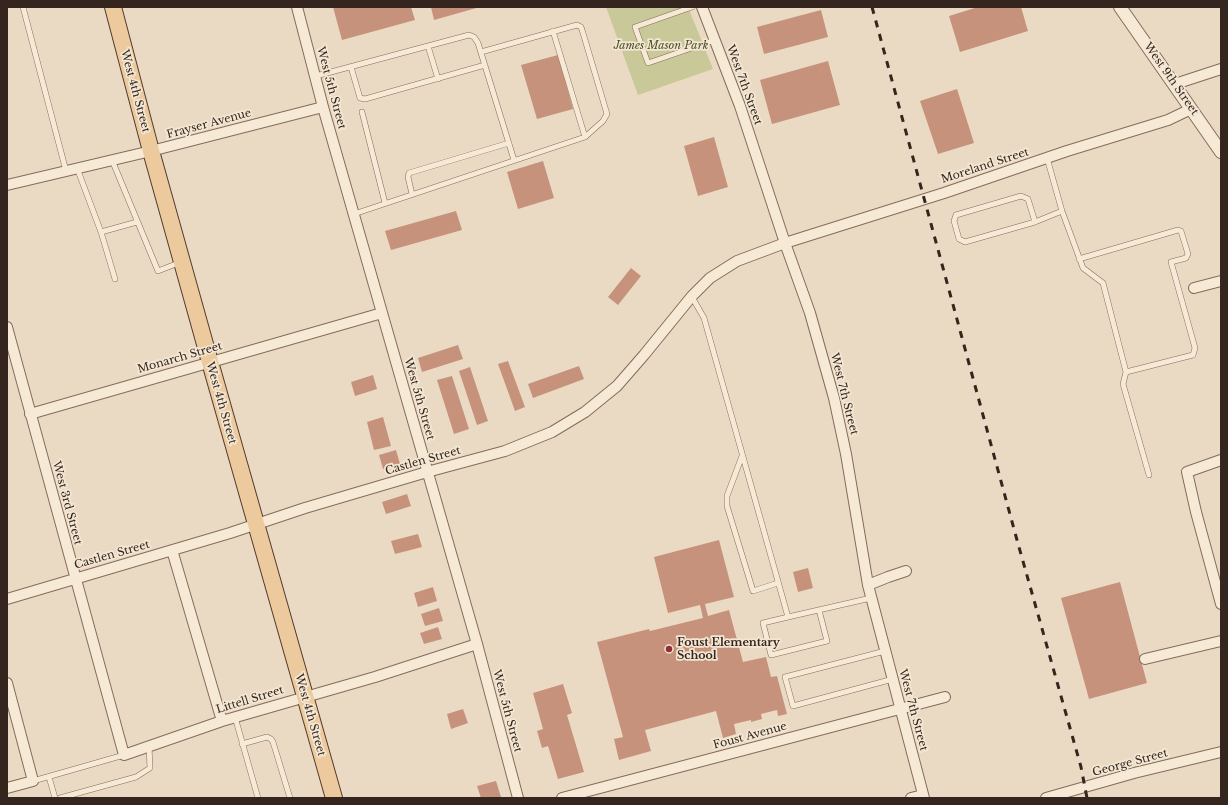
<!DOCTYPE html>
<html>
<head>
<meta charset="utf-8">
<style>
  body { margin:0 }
  #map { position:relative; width:1228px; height:805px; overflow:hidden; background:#ebdac3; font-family:"Libre Baskerville",serif }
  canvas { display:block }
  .frame { position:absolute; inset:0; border:8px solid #34261e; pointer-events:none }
</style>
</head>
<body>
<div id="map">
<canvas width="1228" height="805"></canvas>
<div class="frame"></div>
</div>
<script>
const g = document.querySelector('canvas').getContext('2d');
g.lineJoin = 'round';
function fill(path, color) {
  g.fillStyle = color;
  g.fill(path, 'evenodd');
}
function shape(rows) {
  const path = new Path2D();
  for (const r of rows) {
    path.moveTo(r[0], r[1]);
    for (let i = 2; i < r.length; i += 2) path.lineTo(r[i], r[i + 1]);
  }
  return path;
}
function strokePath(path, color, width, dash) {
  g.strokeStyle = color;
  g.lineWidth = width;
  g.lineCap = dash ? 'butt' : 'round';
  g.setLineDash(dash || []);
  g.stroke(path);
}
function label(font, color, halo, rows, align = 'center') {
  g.font = font + ' "Libre Baskerville",serif';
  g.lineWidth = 3.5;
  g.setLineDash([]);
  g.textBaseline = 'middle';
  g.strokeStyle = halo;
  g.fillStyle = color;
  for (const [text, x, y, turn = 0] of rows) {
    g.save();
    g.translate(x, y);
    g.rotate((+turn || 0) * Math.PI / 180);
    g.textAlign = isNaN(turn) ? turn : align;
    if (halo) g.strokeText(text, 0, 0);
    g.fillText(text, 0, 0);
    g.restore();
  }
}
const green = shape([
  [606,7,688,7,713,69,638,95]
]);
const building = shape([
  [333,7,411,7,415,20,342,40],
  [431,7,480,7,434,20],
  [978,7,1021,7,1028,31,960,52,949,16],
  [821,10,828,37,764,54,757,27],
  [558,55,573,109,537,119,521,65],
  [828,61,840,105,772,124,760,80],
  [957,89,974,143,938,154,920,101],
  [714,137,728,187,698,196,684,146],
  [543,161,554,198,518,209,507,172],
  [456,211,462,230,391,250,385,231],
  [631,268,641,276,618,305,608,297],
  [458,345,463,359,422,372,418,358],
  [508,361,525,407,515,411,498,364],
  [579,366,584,379,533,398,528,384],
  [470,367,488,421,477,425,459,371],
  [373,375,377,389,355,396,351,382],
  [452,376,469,429,454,434,437,380],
  [383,417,391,446,374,450,367,422],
  [396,450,400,464,383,469,379,455],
  [407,494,411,506,386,514,382,502],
  [418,534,422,547,395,554,391,541],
  [719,540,734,597,705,604,708,616,729,610,743,662,766,657,771,677,777,676,787,714,778,716,777,710,761,714,762,719,751,722,751,720,734,724,736,734,723,738,716,711,645,730,651,751,619,760,614,739,623,737,597,642,649,629,650,631,703,618,700,605,668,613,654,557],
  [808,568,813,588,798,592,793,572],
  [1120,582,1147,683,1089,699,1061,598],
  [433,587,437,601,418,607,414,593],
  [439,608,443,621,425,626,421,614],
  [438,627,442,639,424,644,420,633],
  [563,684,572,713,567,715,584,772,558,779,548,746,542,748,537,731,543,729,533,693],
  [463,709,468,723,451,729,447,714],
  [496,781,501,797,481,798,477,786]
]);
const service = shape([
  [23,7,66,171],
  [692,7,635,27,648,63,715,40],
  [553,31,585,137],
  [428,46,438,79],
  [351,67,360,98,365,99,485,65],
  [316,76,469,35,474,37,478,43,514,160],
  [362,112,385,203],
  [1047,158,1062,211,1083,268,1103,283,1126,372,1123,384,1149,475],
  [112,160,158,271,181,262],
  [77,168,101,232,137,222],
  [412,194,408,177,409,173,509,143],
  [354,214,585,137,603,121,607,114,583,33,581,27,577,25,481,52],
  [1035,222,1028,199,1021,196,956,215,954,221,959,239,965,242,1035,222,1062,211],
  [101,232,115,279],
  [1079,259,1178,230,1181,231,1188,254,1186,258,1171,262,1195,348,1193,355,1126,372],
  [692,297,704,318,788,617,871,598],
  [742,456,727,496,727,506,753,591,778,583],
  [788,617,763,623,771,655,827,641,819,610],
  [885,651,785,677,793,706,893,679],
  [235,717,258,798],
  [242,744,267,737,271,739,273,742,290,798],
  [49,777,55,798],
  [33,781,124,755],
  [60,798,136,777,150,768,149,746]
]);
const minor = shape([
  [297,7,323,107,477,644,518,798],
  [702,7,740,106,785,243,810,313,834,398,846,454,868,585,924,798],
  [1175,84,1221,69],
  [7,185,151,151,323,107],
  [1194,288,1221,281],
  [7,327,124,755,222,721,375,677,477,644],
  [30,414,382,313],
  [1221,460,1187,472,1196,512,1221,604],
  [172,550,222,721],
  [868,585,888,577,906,571],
  [7,599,230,533,305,508,427,472,505,451,552,432,585,412,617,386,644,355,692,296,710,278,737,261,785,243,944,193,1067,151,1168,120,1191,109],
  [1145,659,1221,641],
  [7,683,33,781,7,788],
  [562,798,945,697],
  [911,798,923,795],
  [1046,798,1134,773,1221,752]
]);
const tertiary = shape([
  [1120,7,1221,152]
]);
const primary = shape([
  [113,7,151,151,210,362,334,798]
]);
const rail = shape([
  [872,7,1017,540,1081,767,1087,798]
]);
const markers = [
  [669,649,4,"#8e2f3a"]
];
const parkNames = [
  ["James Mason Park",661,46]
];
const streetNames = [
  ["West 9th Street",1171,79,55],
  ["West 7th Street",744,85,70],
  ["West 5th Street",331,88,75],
  ["West 4th Street",135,91,75],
  ["Frayser Avenue",209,124,-15],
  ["Moreland Street",985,166,-18],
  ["Monarch Street",180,358,-16],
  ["West 7th Street",844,394,76],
  ["West 5th Street",419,399,74],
  ["West 4th Street",221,403,74],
  ["Castlen Street",423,461,-16],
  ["West 3rd Street",67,503,75],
  ["Castlen Street",112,555,-16],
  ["Littell Street",250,700,-17],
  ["West 7th Street",913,710,75],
  ["West 5th Street",507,711,75],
  ["West 4th Street",310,715,74],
  ["Foust Avenue",750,736,-15],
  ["George Street",1130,763,-15]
];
const poiNames = [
  ["Foust Elementary",677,643],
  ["School",677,656]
];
fill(green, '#c8c898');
fill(building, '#c6927b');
strokePath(service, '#846c5b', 6);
strokePath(minor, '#846c5b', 12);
strokePath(tertiary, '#846c5b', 14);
strokePath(primary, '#513b2f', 18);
strokePath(service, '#f6e9d5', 5);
strokePath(minor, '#f6e9d5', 10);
strokePath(tertiary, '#f6e9d5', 12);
strokePath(primary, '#ecca9d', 16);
strokePath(rail, '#34261e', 3, [7, 7]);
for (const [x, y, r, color] of markers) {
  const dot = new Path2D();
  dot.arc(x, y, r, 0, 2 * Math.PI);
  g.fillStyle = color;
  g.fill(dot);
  strokePath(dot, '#f3e6d2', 1.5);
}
label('italic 11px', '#4a4f26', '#f3e6d2', parkNames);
label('11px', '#34261e', '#f3e6d2', streetNames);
label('bold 11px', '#34261e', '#f3e6d2', poiNames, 'left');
</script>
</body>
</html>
